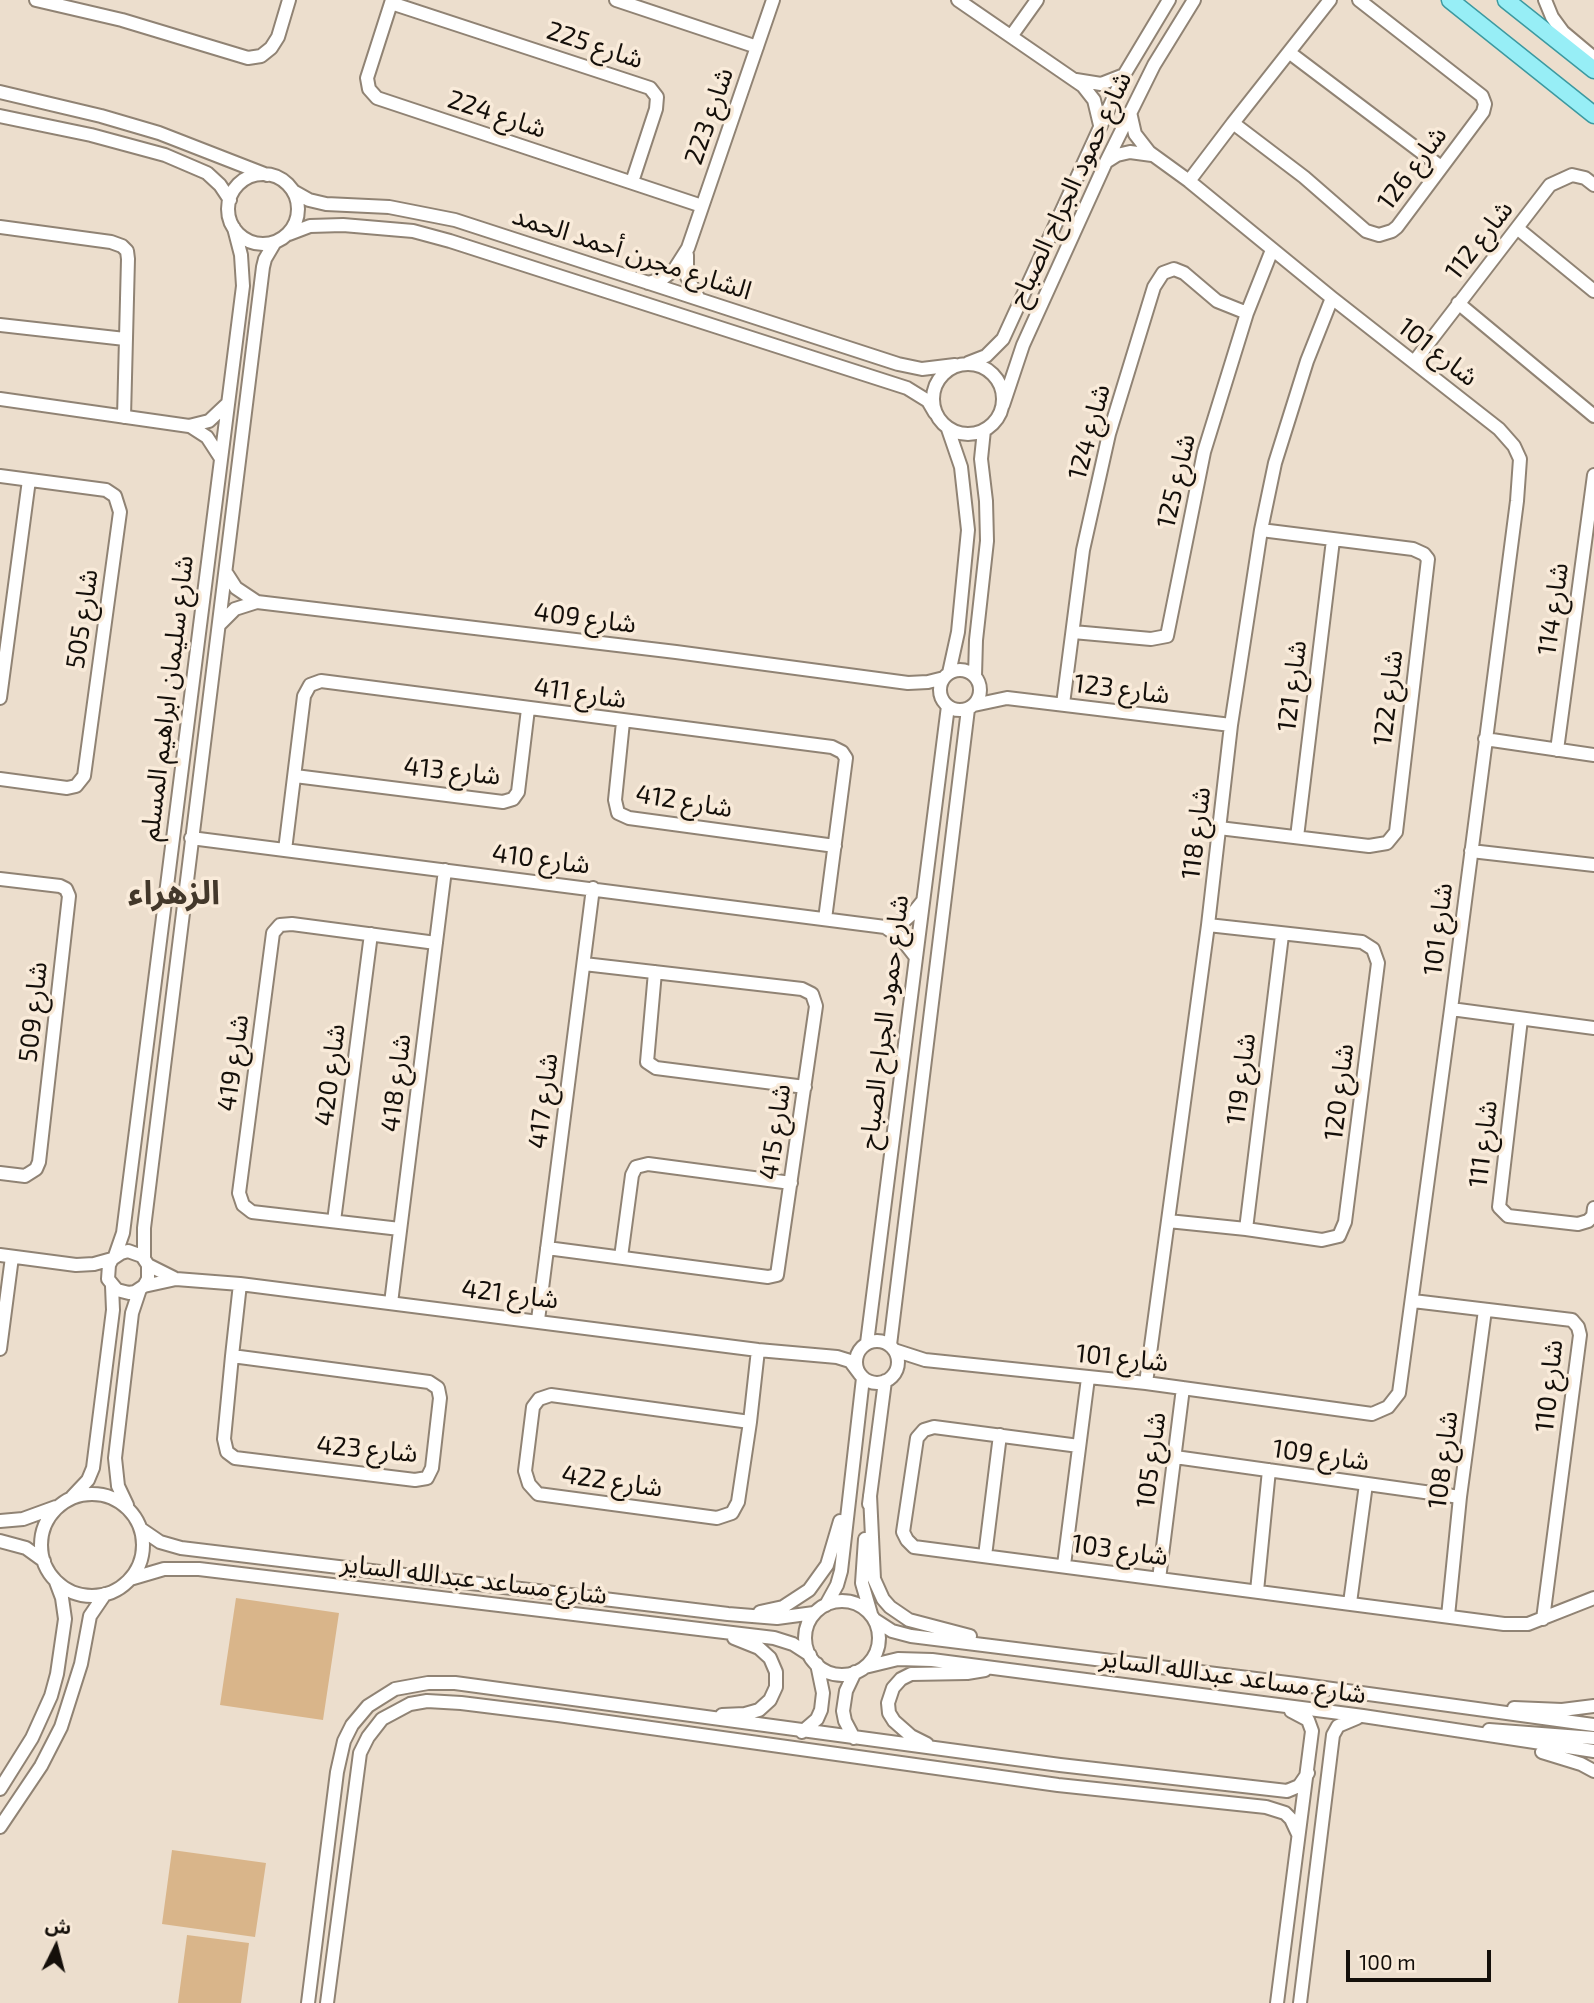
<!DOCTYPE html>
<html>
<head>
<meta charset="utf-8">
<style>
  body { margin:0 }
  #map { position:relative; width:1594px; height:2003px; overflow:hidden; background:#ecdecd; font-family:"Exo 2","Noto Sans Arabic",sans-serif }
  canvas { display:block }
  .north { position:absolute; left:21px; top:1912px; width:70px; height:70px; -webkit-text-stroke:5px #f9ebda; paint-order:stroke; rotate:6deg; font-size:19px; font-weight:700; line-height:28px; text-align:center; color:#140f0a }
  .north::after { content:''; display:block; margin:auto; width:24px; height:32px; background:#140f0a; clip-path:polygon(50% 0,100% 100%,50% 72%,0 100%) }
  .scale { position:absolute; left:1346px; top:1950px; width:145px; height:32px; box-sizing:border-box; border:4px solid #140f0a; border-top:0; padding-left:9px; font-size:21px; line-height:24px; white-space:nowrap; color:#140f0a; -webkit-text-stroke:5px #f9ebda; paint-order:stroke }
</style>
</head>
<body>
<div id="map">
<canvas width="1594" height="2003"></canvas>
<div class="north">ش</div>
<div class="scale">100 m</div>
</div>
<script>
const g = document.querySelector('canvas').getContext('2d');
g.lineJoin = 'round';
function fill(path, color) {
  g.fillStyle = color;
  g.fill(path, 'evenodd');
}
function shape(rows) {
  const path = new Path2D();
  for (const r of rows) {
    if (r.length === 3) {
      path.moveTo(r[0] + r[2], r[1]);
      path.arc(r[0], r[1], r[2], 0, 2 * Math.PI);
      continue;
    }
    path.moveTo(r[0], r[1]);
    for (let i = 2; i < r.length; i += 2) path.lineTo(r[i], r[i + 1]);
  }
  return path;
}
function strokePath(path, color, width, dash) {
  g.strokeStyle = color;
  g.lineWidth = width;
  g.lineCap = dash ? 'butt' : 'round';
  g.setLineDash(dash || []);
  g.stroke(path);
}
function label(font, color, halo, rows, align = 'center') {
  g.font = font + ' "Exo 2","Noto Sans Arabic",sans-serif';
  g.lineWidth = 7;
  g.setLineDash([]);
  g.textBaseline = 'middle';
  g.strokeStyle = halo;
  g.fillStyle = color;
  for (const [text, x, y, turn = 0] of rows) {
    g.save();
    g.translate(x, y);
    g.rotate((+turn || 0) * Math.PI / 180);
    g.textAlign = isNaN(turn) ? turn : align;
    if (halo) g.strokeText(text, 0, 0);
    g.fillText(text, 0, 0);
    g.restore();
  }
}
const green = shape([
  [236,1598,339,1613,323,1720,220,1705],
  [172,1850,266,1863,255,1937,162,1924],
  [187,1935,249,1943,241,2003,178,2003]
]);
const minor = shape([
  [36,0,122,20,248,58,261,56,271,48,278,37,289,0],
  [392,0,367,78,369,89,377,98,702,206],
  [616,0,757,47],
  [958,0,1083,86,1094,100,1100,125],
  [1330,0,1233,123,1304,177,1366,231,1379,235,1392,231,1397,227,1483,112,1485,104,1482,96,1359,0],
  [1545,0,1552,17,1563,32,1594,58],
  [391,3,650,88,657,97,656,109,632,182],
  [1012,35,1037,0],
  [1290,53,1441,167],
  [1076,80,1101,84,1124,75],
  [0,92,101,116,159,133,267,175],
  [0,116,91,135,165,155,207,173,220,185,230,200],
  [1106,162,1117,155,1130,152,1152,155],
  [263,209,35],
  [1189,181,1233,123],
  [293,191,309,200,326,204,389,207,455,220,898,364,922,369,955,365],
  [0,227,111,242,122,246,127,251,128,259,124,417],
  [1517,228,1594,291],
  [289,234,310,226,343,225,413,231,450,241,907,388,928,401,935,413],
  [687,255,687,277,699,299],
  [648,283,662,279,674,270,688,248,773,0],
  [1458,303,1594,416],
  [0,325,125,339],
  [1414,362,1550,185,1572,175,1585,178,1594,185],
  [968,363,986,356,1003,339,1124,75,1169,0],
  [968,399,35],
  [0,399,189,426,209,421,227,404],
  [1003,405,1023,345,1106,162,1154,65,1194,0],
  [190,426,207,437,220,457],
  [948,429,961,467,968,530,958,632,949,673],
  [0,476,106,490,115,496,120,512,84,776,76,786,67,788,0,779],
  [227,574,236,588,257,602],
  [220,624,235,609,257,602,676,652,908,683,928,682,944,678],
  [1073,632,1151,639,1167,636,1204,452,1247,313,1272,250],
  [960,690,20],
  [975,676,976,640,987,541,986,501,981,459,984,430],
  [0,698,29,480],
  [1063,704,1083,550,1109,434,1154,287,1163,273,1174,269,1184,273,1217,301,1247,313],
  [974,705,1007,698,1231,725],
  [623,722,615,800,618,813,629,818,835,846],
  [1485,739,1594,755],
  [1557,750,1594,475],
  [295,776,503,802,513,799,518,792,528,709],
  [1219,828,1369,846,1387,843,1396,832,1428,559,1424,554,1413,549,1261,530],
  [1297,837,1333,540],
  [191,838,885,927,904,921,914,912,922,902],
  [285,850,304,696,310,685,321,681,832,747,842,752,846,758,825,919],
  [1471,851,1594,865],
  [0,879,60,886,66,889,69,896,39,1162,36,1169,25,1176,0,1173],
  [885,927,901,938,915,956],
  [655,972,647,1062,656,1068,805,1087],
  [1451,1009,1594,1028],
  [1521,1019,1499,1207,1508,1216,1578,1224,1588,1221,1593,1216,1594,1208],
  [334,1221,371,934],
  [1168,1221,1246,1229,1322,1240,1339,1236,1345,1222,1378,963,1373,949,1362,942,1208,925],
  [400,1229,252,1212,243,1205,239,1193,273,933,280,925,292,924,436,943],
  [1246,1229,1282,935],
  [547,1248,768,1277,777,1275,816,1006,812,994,802,989,584,964],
  [0,1255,76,1265,94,1264,112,1259],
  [115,1256,123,1233,243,286,241,255,234,228],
  [621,1257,632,1175,636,1167,648,1164,791,1183],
  [144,1259,144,1228,263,267,265,259,275,242],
  [148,1265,148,1279,144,1286,135,1292,129,1293,117,1290,108,1279,109,1265,112,1259,121,1253,128,1251,142,1256,148,1265,174,1278],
  [144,1286,176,1279,240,1284,758,1350,837,1357,850,1361,859,1373],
  [1413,1301,1572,1320,1578,1327,1580,1335,1543,1619],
  [391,1303,445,870],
  [538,1320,593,888],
  [877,1362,21],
  [867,1343,948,706],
  [890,1345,968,709],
  [0,1349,12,1257],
  [894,1350,925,1360,1146,1383,1372,1414,1388,1407,1399,1393,1451,1009,1517,501,1520,459,1514,446,1499,429,1332,298,1189,181,1149,152,1135,134,1130,112],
  [232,1356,429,1382,438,1388,440,1398,432,1468,427,1478,415,1480,235,1458,227,1452,224,1439,232,1356,240,1284],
  [1146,1383,1208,925,1231,725,1261,530,1275,463,1307,361,1332,298],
  [750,1422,551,1395,539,1399,533,1407,525,1471,529,1484,538,1494,717,1518,732,1513,738,1502,750,1422,758,1350],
  [1079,1446,934,1427,924,1430,917,1438,903,1532,907,1540,914,1547,1504,1624,1528,1624,1594,1598],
  [1175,1457,1460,1497],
  [92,1545,51],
  [870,1495,874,1579,883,1599,890,1607,909,1620,970,1636],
  [72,1497,88,1480,93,1468,113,1310,112,1286],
  [869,1504,885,1381],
  [127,1505,118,1486,115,1458,132,1313,140,1289],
  [0,1521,23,1519,56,1507],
  [141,1529,160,1542,181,1548,728,1614,777,1618,814,1613],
  [865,1539,862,1583,871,1614],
  [0,1541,26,1548,44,1561],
  [985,1556,1000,1435],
  [1064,1565,1088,1378],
  [130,1579,164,1569,199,1569,774,1638,793,1644,810,1655],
  [1159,1579,1183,1388],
  [1257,1591,1269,1470],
  [842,1638,37],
  [1350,1603,1366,1484],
  [826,1605,837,1585,841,1571,863,1378],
  [760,1612,783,1607,809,1590,827,1565,840,1521],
  [1448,1616,1460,1497,1485,1310],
  [875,1620,892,1631,911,1636,1296,1684,1594,1725],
  [865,1667,898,1659,932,1660,1363,1716,1594,1751],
  [1514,1708,1562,1710,1594,1706],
  [722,1715,745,1714,759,1710,770,1700,776,1687,776,1672,770,1658,759,1648,734,1638],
  [1489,1730,1594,1738],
  [802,1732,817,1719,821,1710,823,1693,817,1664],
  [854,1738,845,1721,843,1711,846,1691,855,1672],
  [927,1744,911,1736,894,1721,889,1713,888,1703,893,1688,901,1679,911,1674,967,1673,985,1670],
  [1542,1752,1581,1764,1594,1771],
  [0,1789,32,1738,51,1696,57,1674,65,1619,62,1598,56,1582],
  [0,1827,41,1766,61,1727,81,1664,90,1616,105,1594],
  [308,2003,337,1772,344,1741,352,1725,368,1706,395,1689,428,1683,455,1683,1060,1765,1287,1791,1299,1786,1308,1773],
  [327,2003,360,1753,368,1737,382,1719,410,1704,427,1701,461,1703,558,1715,1058,1785,1266,1807,1285,1813,1291,1819,1298,1834],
  [1277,2003,1312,1731,1308,1720,1291,1711],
  [1300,2003,1333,1735,1338,1726,1357,1718]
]);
const major = shape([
  [1450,0,1594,115],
  [1506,0,1594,70]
]);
const streetNames = [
  ["شارع 225",595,45,18],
  ["شارع 224",497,114,18],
  ["شارع 223",709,116,-71],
  ["شارع 126",1412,168,-53],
  ["شارع حمود الجراح الصباح",1070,189,-65],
  ["شارع 112",1479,240,-52],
  ["الشارع مجرن أحمد الحمد",632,253,18],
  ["شارع 101",1438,352,38],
  ["شارع 124",1089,432,-75],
  ["شارع 125",1176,481,-77],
  ["شارع 114",1553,609,-82],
  ["شارع 409",585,618,7],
  ["شارع 505",82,619,-82],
  ["شارع 121",1292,686,-83],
  ["شارع 123",1122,689,7],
  ["شارع 411",580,693,8],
  ["شارع سليمان ابراهيم المسلم",167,698,-83],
  ["شارع 122",1388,698,-83],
  ["شارع 413",452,771,6],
  ["شارع 412",684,801,9],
  ["شارع 118",1196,833,-83],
  ["شارع 410",541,859,7],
  ["شارع 101",1438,929,-83],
  ["شارع 509",33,1012,-84],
  ["شارع حمود الجراح الصباح",884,1022,-83],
  ["شارع 419",233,1063,-82],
  ["شارع 420",330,1075,-83],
  ["شارع 119",1241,1079,-83],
  ["شارع 418",396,1083,-83],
  ["شارع 120",1339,1092,-83],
  ["شارع 417",543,1101,-83],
  ["شارع 415",775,1132,-82],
  ["شارع 111",1483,1144,-83],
  ["شارع 421",510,1294,7],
  ["شارع 101",1122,1358,6],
  ["شارع 110",1549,1386,-84],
  ["شارع 423",367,1449,5],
  ["شارع 109",1321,1455,8],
  ["شارع 105",1151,1460,-83],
  ["شارع 108",1443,1460,-83],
  ["شارع 422",612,1481,8],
  ["شارع 103",1120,1550,8],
  ["شارع مساعد عبدالله الساير",474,1579,7],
  ["شارع مساعد عبدالله الساير",1233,1676,8]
];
const districtNames = [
  ["الزهراء",174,893]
];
fill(green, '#d9b58a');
strokePath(minor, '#908374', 16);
strokePath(major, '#3c99a0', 19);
strokePath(minor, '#fff', 12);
strokePath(major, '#97eef6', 16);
label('26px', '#140f0a', '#f9ebda', streetNames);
label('bold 33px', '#43382b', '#f9ebda', districtNames);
</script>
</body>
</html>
